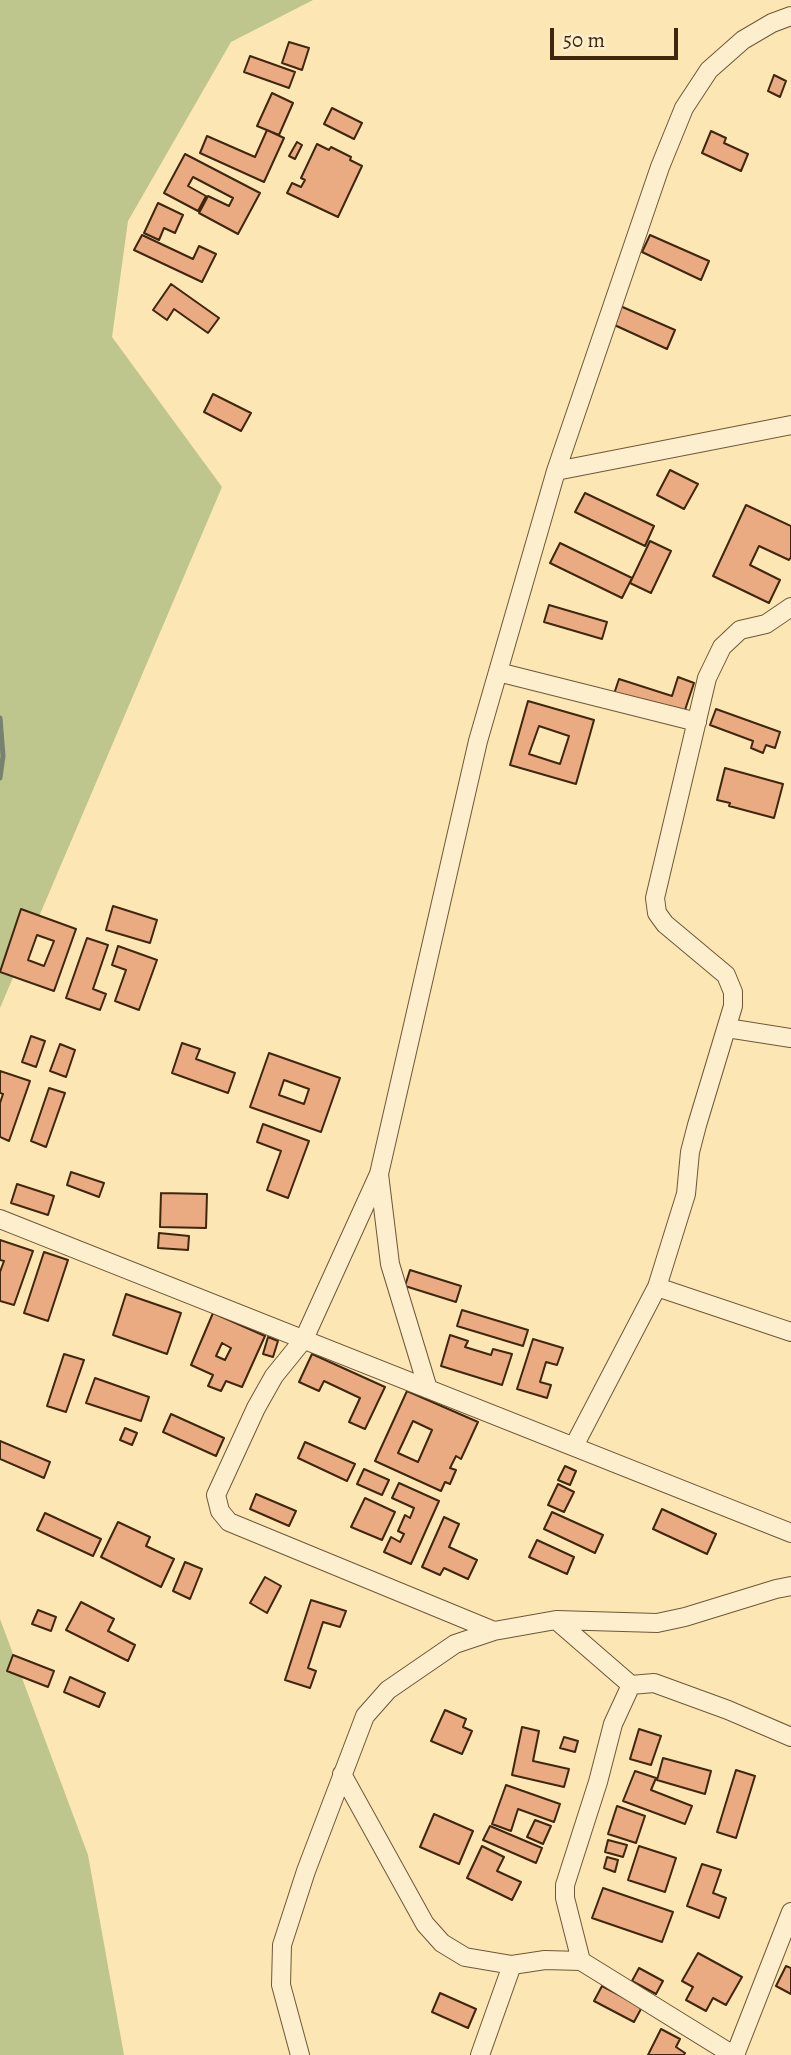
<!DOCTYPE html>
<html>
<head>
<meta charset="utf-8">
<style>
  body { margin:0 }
  #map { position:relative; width:791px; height:2055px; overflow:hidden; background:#fce6b3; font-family:Alegreya,serif }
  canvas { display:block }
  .scale { position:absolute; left:550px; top:28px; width:128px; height:32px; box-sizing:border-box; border:4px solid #3e270e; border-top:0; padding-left:9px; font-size:21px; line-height:24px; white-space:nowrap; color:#3e270e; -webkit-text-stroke:5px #fdefce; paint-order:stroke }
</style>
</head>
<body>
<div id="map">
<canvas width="791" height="2055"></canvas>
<div class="scale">50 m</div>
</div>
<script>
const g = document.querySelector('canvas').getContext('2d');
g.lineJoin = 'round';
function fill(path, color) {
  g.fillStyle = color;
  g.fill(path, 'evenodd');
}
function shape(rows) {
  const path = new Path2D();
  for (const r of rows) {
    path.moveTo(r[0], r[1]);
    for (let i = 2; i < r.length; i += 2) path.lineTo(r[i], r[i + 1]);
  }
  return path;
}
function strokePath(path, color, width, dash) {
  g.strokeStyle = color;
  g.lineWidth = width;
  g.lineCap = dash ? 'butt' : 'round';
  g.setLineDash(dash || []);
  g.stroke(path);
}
const green = shape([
  [0,0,313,0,231,42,128,221,112,337,222,487,0,1008],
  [0,1619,88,1855,124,2055,0,2055]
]);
const stream = shape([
  [0,718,3,756,0,778]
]);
const building = shape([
  [289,42,309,48,302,70,282,63,289,42],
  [250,56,295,72,289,88,244,72,250,56],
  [774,75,786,81,780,97,768,91,774,75],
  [272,93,293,103,279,135,257,126,272,93],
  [332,108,362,123,354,139,324,124,332,108],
  [267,130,284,138,264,182,200,153,207,136,255,157,267,130],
  [711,131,726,138,724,143,748,154,741,171,702,153,711,131],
  [297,142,302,145,295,159,289,156,297,142],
  [317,144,329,150,331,147,351,157,350,160,362,166,338,217,287,193,292,183,301,187,305,180,301,178,317,144],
  [185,154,260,193,238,234,199,213,208,196,229,206,233,198,193,177,188,186,206,196,198,211,164,193,185,154],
  [158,203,183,215,175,233,164,228,159,240,144,233,158,203],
  [142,235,193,259,199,246,216,254,202,282,134,250,142,235],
  [650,235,709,261,701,280,642,252,650,235],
  [171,284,219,318,208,333,174,309,167,320,153,310,171,284],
  [618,305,675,330,667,349,610,323,618,305],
  [213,394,251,413,241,431,204,412,213,394],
  [670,470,698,484,684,509,657,495,670,470],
  [585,493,654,526,645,546,575,512,585,493],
  [746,505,791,526,791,557,789,560,759,546,750,565,780,580,769,603,713,576,746,505],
  [650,541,671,551,651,593,630,583,650,541],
  [560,543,632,578,622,598,550,563,560,543],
  [549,605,607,622,602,639,544,622,549,605],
  [678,677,694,683,683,716,614,694,619,679,672,696,678,677],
  [528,701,594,720,576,784,510,765,528,701],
  [539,726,569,736,560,764,529,754,539,726],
  [716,709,780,732,775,748,766,745,763,753,751,748,753,741,710,725,716,709],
  [725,768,783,784,774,818,729,806,730,803,717,800,725,768],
  [113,906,157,920,150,943,106,930,113,906],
  [21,909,76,929,54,991,0,972,21,909],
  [37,935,54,941,44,966,28,960,37,935],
  [87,938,108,945,93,989,106,994,100,1010,66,998,87,938],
  [118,946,157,960,139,1010,115,1001,126,970,112,965,118,946],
  [31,1036,45,1041,36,1067,22,1062,31,1036],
  [182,1043,200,1049,196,1059,235,1073,228,1093,172,1073,182,1043],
  [60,1044,75,1050,66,1077,50,1071,60,1044],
  [269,1053,340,1078,321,1132,250,1107,269,1053],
  [284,1080,309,1089,304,1104,279,1095,284,1080],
  [0,1071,30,1081,9,1141,0,1137,0,1103,3,1094,0,1093,0,1071],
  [49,1088,65,1093,46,1147,31,1141,49,1088],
  [263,1124,309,1141,288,1198,267,1190,281,1151,257,1142,263,1124],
  [71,1172,104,1183,99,1197,67,1185,71,1172],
  [17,1184,54,1196,48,1215,11,1203,17,1184],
  [161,1193,207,1194,206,1228,160,1227,161,1193],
  [159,1233,189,1236,188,1250,158,1248,159,1233],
  [0,1240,33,1251,14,1305,0,1301,0,1272,4,1261,0,1260,0,1240],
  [44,1252,68,1260,48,1321,24,1313,44,1252],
  [410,1270,461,1286,456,1302,405,1286,410,1270],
  [126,1294,181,1313,167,1354,113,1335,126,1294],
  [462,1310,528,1330,523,1346,457,1326,462,1310],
  [213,1313,265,1336,242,1387,226,1381,221,1391,208,1386,213,1375,191,1365,213,1313],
  [222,1343,231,1348,225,1360,216,1356,222,1343],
  [450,1335,468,1341,465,1347,491,1355,493,1349,512,1354,502,1385,441,1366,450,1335],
  [268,1337,278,1341,273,1357,263,1354,268,1337],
  [533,1339,563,1348,557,1365,546,1362,540,1382,551,1385,547,1398,517,1389,533,1339],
  [64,1354,84,1360,66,1412,47,1406,64,1354],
  [312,1354,385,1387,365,1429,349,1422,360,1398,324,1381,319,1391,299,1382,312,1354],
  [95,1378,149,1397,141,1421,86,1403,95,1378],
  [407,1391,478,1422,461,1459,456,1456,450,1468,456,1470,450,1484,445,1482,441,1491,375,1461,407,1391],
  [413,1421,432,1430,418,1462,398,1453,413,1421],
  [171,1414,224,1438,216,1456,163,1432,171,1414],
  [125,1428,137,1433,132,1445,120,1440,125,1428],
  [0,1441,50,1462,44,1478,0,1459,0,1441],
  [305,1442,355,1464,347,1481,298,1458,305,1442],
  [565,1466,576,1471,570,1485,558,1480,565,1466],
  [364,1469,389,1480,382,1495,357,1484,364,1469],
  [399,1483,439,1501,411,1564,384,1552,391,1537,400,1542,404,1534,398,1531,405,1515,410,1518,414,1508,392,1498,399,1483],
  [558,1484,574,1492,564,1512,548,1505,558,1484],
  [256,1494,296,1511,289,1526,250,1509,256,1494],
  [365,1498,395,1512,382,1540,351,1527,365,1498],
  [662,1509,716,1534,707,1554,653,1529,662,1509],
  [552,1512,603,1535,595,1553,544,1529,552,1512],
  [45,1513,101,1539,93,1556,37,1530,45,1513],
  [444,1517,459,1524,449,1547,477,1560,468,1579,444,1568,440,1575,422,1567,444,1517],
  [118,1522,150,1537,146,1546,174,1559,161,1587,101,1557,118,1522],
  [537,1540,574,1557,567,1574,529,1557,537,1540],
  [185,1562,202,1569,190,1599,173,1591,185,1562],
  [265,1577,281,1586,267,1613,250,1603,265,1577],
  [311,1600,346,1611,340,1627,323,1622,308,1668,316,1671,310,1688,285,1680,311,1600],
  [81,1602,114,1619,108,1631,135,1645,128,1661,66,1630,81,1602],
  [38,1610,56,1617,51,1631,32,1624,38,1610],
  [13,1655,54,1671,48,1687,7,1671,13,1655],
  [70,1677,105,1693,99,1707,64,1692,70,1677],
  [445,1710,466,1719,463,1727,472,1731,462,1754,431,1741,445,1710],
  [522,1727,539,1731,533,1761,569,1769,564,1787,512,1775,522,1727],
  [639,1729,661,1736,651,1765,630,1759,639,1729],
  [564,1737,578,1741,575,1752,560,1748,564,1737],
  [663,1758,711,1771,705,1794,657,1780,663,1758],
  [736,1770,755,1776,736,1838,717,1832,736,1770],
  [635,1771,656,1778,651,1790,692,1806,685,1824,623,1801,635,1771],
  [506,1785,560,1804,554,1822,518,1809,511,1831,492,1824,506,1785],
  [617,1806,645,1816,636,1843,608,1834,617,1806],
  [434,1814,473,1831,459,1864,420,1847,434,1814],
  [535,1820,551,1826,543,1844,527,1837,535,1820],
  [490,1826,542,1848,536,1863,483,1840,490,1826],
  [608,1840,627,1845,623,1857,605,1852,608,1840],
  [482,1846,504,1857,497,1871,521,1882,512,1900,467,1878,482,1846],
  [639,1846,676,1858,665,1892,628,1880,639,1846],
  [607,1857,618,1860,615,1872,604,1868,607,1857],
  [702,1864,721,1870,713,1893,726,1898,719,1918,687,1906,702,1864],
  [603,1888,673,1912,662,1942,592,1918,603,1888],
  [698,1953,742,1977,726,2005,713,1998,706,2011,686,2000,693,1987,682,1981,698,1953],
  [786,1966,791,1968,791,1994,776,1986,786,1966],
  [639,1968,663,1981,656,1994,632,1981,639,1968],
  [602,1986,642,2007,634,2022,594,2001,602,1986],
  [440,1993,476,2009,468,2028,432,2012,440,1993],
  [661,2029,680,2039,676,2047,685,2053,684,2055,648,2055,661,2029]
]);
const minor = shape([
  [556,471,791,425],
  [498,672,697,722],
  [727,1028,791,1038],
  [379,1174,304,1339,274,1376,256,1408,216,1495,220,1511,229,1522,494,1631],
  [0,1219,791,1533],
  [657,1287,791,1332],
  [428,1389,390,1264,379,1174,478,741,556,471,660,167,684,108,709,70,743,40,772,23,791,16],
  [574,1446,657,1287,686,1194,690,1152,697,1125,733,1006,733,992,726,975,665,924,657,913,655,898,707,678,722,647,740,630,766,624,791,607],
  [556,1620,631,1685,654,1683,728,1710,791,1737],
  [342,1774,425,1924,442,1943,465,1957,512,1965,545,1960,581,1961,733,2055],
  [581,1961,565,1898,565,1885,598,1782,613,1724,631,1685],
  [300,2055,281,1985,282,1945,306,1871,365,1716,388,1690,455,1644,494,1631,556,1620,657,1623,685,1617,776,1589,791,1586],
  [480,2055,512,1965],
  [735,2055,791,1912]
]);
fill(green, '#bec58d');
strokePath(stream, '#798270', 5);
fill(building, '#eaab82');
strokePath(building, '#3e270e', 2);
strokePath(minor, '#6e5737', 20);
strokePath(minor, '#fdefce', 18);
</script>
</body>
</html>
